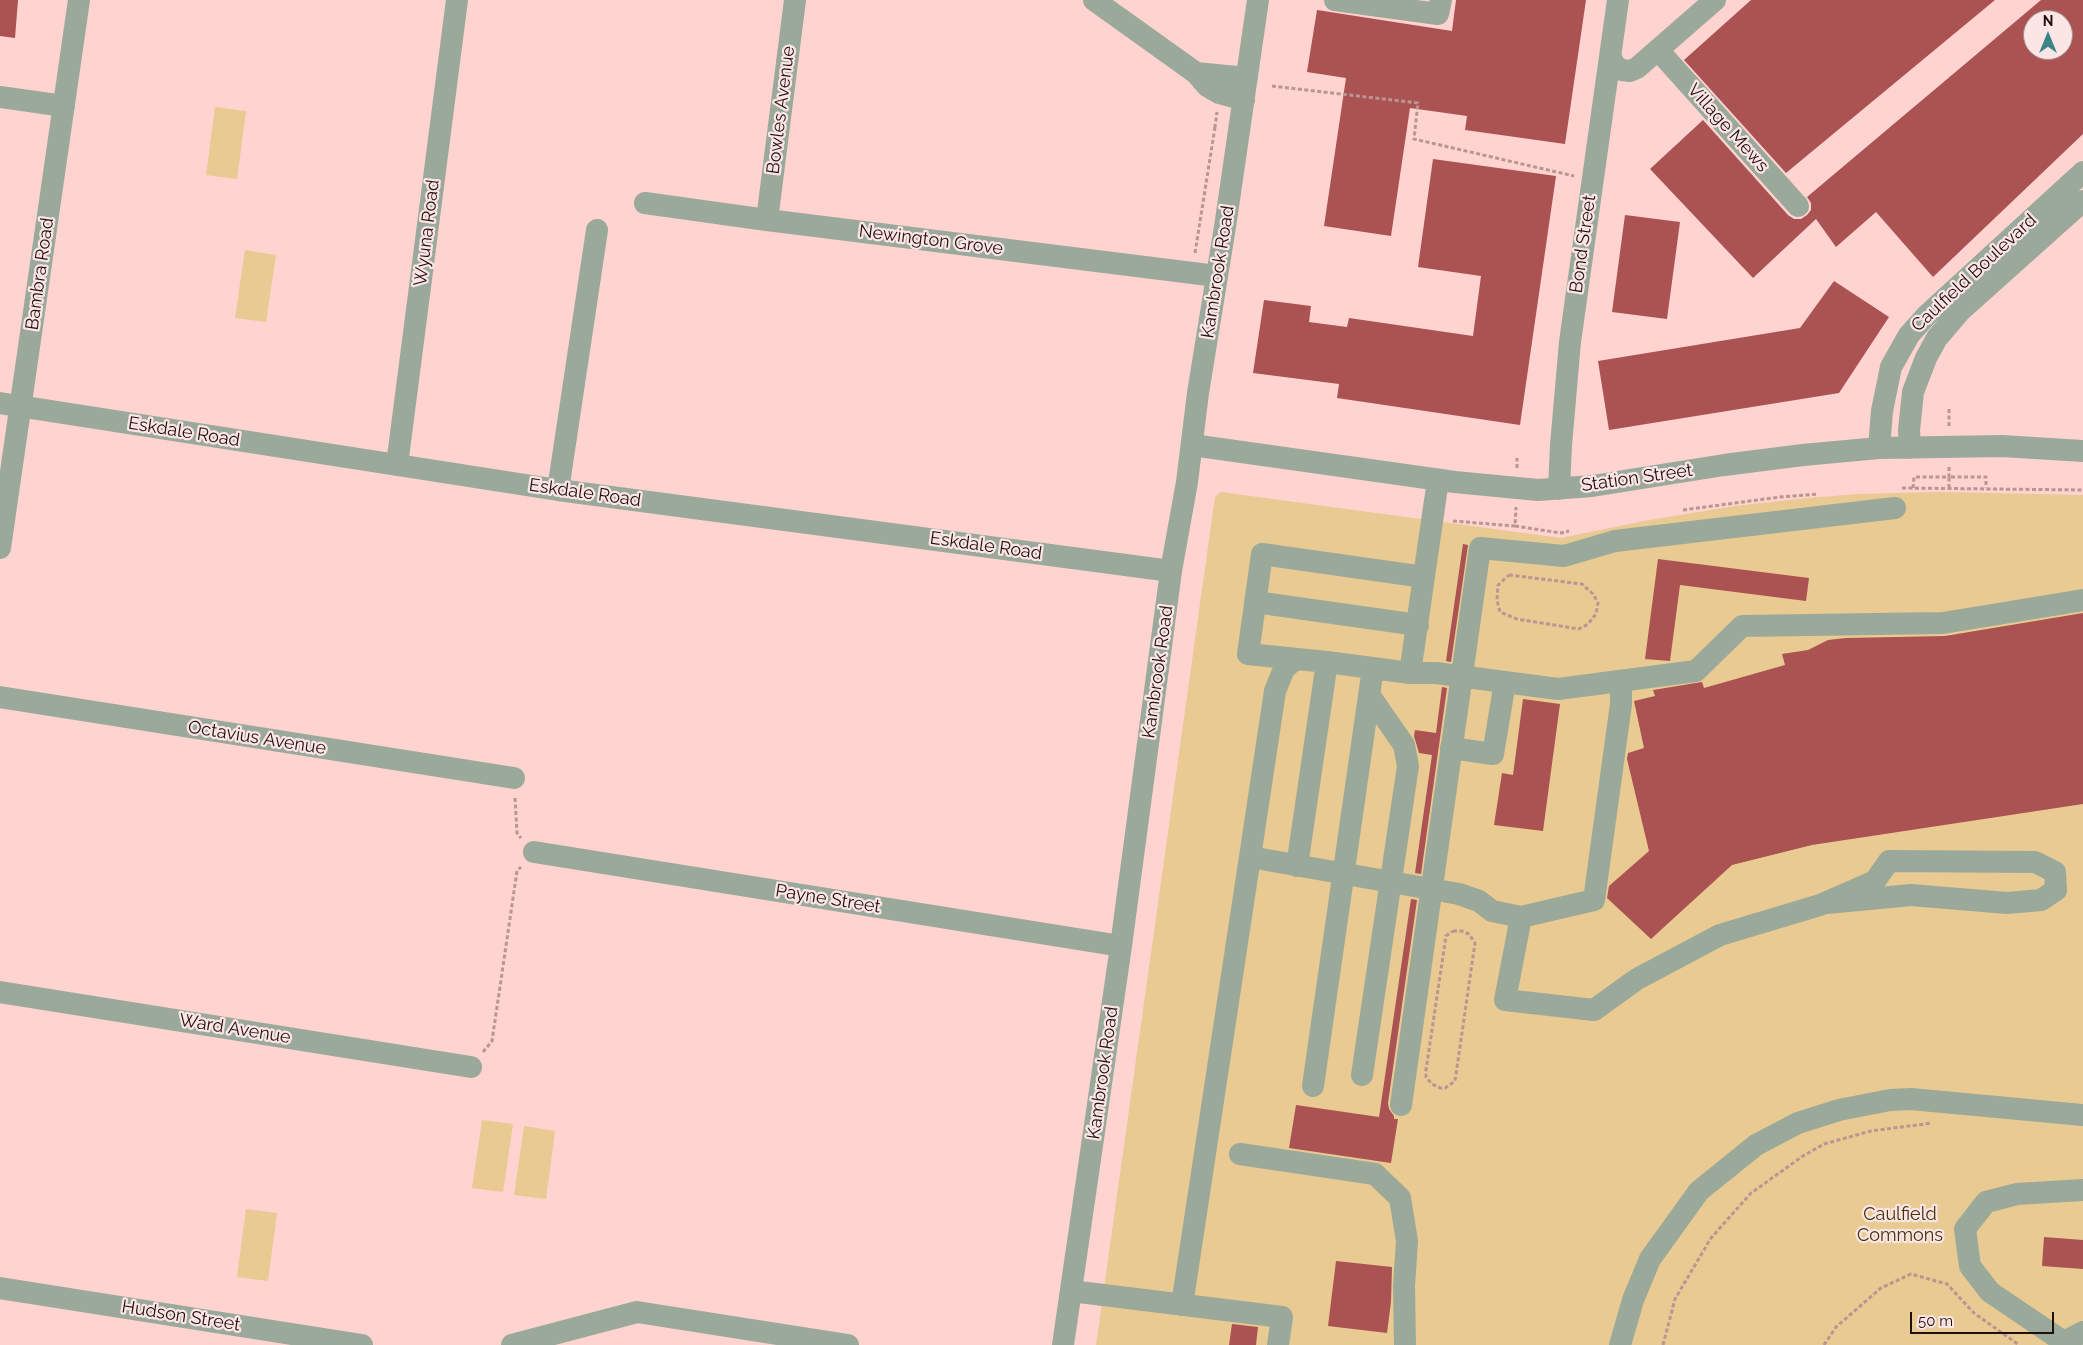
<!DOCTYPE html>
<html>
<head>
<meta charset="utf-8">
<style>
  body { margin:0 }
  #map { position:relative; width:2083px; height:1345px; overflow:hidden; background:#fed3d0; font-family:Raleway,sans-serif }
  canvas { display:block }
  .north { position:absolute; left:2023px; top:10px; width:50px; height:50px; box-sizing:border-box; background:#fce6e5; border:1px solid #a4908f; border-radius:50%; rotate:0deg; font-size:14px; font-weight:700; line-height:20px; text-align:center; color:#210f0e }
  .north::after { content:''; display:block; margin:auto; width:18px; height:22px; background:#3c8489; clip-path:polygon(50% 0,100% 100%,50% 72%,0 100%) }
  .scale { position:absolute; left:1910px; top:1312px; width:144px; height:22px; box-sizing:border-box; border:2px solid #210f0e; border-top:0; padding-left:6px; font-size:15px; line-height:18px; white-space:nowrap; color:#210f0e; -webkit-text-stroke:4px #fce6e5; paint-order:stroke }
</style>
</head>
<body>
<div id="map">
<canvas width="2083" height="1345"></canvas>
<div class="north">N</div>
<div class="scale">50 m</div>
</div>
<script>
const g = document.querySelector('canvas').getContext('2d');
g.lineJoin = 'round';
function fill(path, color) {
  g.fillStyle = color;
  g.fill(path, 'evenodd');
}
function shape(rows) {
  const path = new Path2D();
  for (const r of rows) {
    path.moveTo(r[0], r[1]);
    for (let i = 2; i < r.length; i += 2) path.lineTo(r[i], r[i + 1]);
  }
  return path;
}
function strokePath(path, color, width, dash) {
  g.strokeStyle = color;
  g.lineWidth = width;
  g.lineCap = dash ? 'butt' : 'round';
  g.setLineDash(dash || []);
  g.stroke(path);
}
function label(font, color, halo, rows, align = 'center') {
  g.font = font + ' Raleway,sans-serif';
  g.lineWidth = 4.5;
  g.setLineDash([]);
  g.textBaseline = 'middle';
  g.strokeStyle = halo;
  g.fillStyle = color;
  for (const [text, x, y, turn = 0] of rows) {
    g.save();
    g.translate(x, y);
    g.rotate((+turn || 0) * Math.PI / 180);
    g.textAlign = isNaN(turn) ? turn : align;
    if (halo) g.strokeText(text, 0, 0);
    g.fillText(text, 0, 0);
    g.restore();
  }
}
const green = shape([
  [215,107,246,111,237,179,206,175],
  [245,250,276,255,266,322,235,318],
  [1221,492,1561,538,1644,521,1735,506,1807,498,1859,494,1939,492,2083,495,2083,1345,1096,1345,1215,497],
  [482,1120,513,1124,503,1192,472,1188],
  [524,1126,555,1131,546,1199,514,1195],
  [246,1209,277,1213,268,1281,237,1277]
]);
const building = shape([
  [0,0,18,0,15,38,0,36],
  [1456,0,1586,0,1565,144,1465,130,1467,116,1410,108,1391,236,1324,226,1346,78,1307,72,1317,10,1452,31],
  [1751,0,1995,0,1786,173,1684,60],
  [2041,0,2083,0,2083,134,1933,277,1876,212,1836,247,1816,219,1753,278,1650,169,1703,120,1788,215,1794,219,1801,219,1807,215,1811,210,1811,203,1807,197],
  [2033,20,2063,20,2063,50,2033,50],
  [1433,159,1556,176,1520,425,1337,398,1339,384,1253,373,1264,300,1311,306,1309,322,1347,327,1349,318,1473,336,1481,276,1418,267],
  [1625,215,1680,222,1667,319,1612,312],
  [1834,281,1889,317,1839,393,1609,430,1598,361,1800,328],
  [1463,544,1468,545,1451,662,1446,661],
  [1658,559,1809,578,1806,601,1680,585,1670,661,1645,659],
  [2083,613,2083,804,1812,845,1732,865,1651,939,1607,898,1609,886,1649,851,1627,759,1628,753,1644,748,1634,701,1655,696,1653,690,1702,682,1704,688,1785,665,1782,654,1808,650,1828,640,1846,638,1945,636],
  [1442,687,1447,688,1421,874,1415,873,1432,755,1419,753,1414,736,1415,730,1436,733],
  [1523,699,1560,704,1543,831,1494,825,1502,773,1513,775],
  [1411,899,1417,900,1388,1103,1389,1109,1394,1116,1394,1119,1398,1119,1391,1163,1289,1148,1296,1105,1379,1117],
  [2044,1237,2083,1240,2083,1269,2042,1266],
  [1336,1261,1392,1267,1391,1302,1387,1333,1328,1326],
  [1232,1324,1258,1327,1256,1345,1229,1345]
]);
const path = shape([
  [1272,86,1418,103,1414,139,1574,176],
  [1216,127,1215,127,1217,112],
  [1195,253,1215,127],
  [1949,409,1949,427],
  [1517,468,1517,458],
  [1902,488,2083,490],
  [1913,488,1914,477,1949,477,1949,466],
  [1949,488,1949,477,1986,477,1986,488],
  [1683,510,1780,497,1818,494],
  [1453,521,1515,526,1516,507],
  [1515,526,1561,533,1569,531],
  [1509,575,1582,584,1593,594,1598,603,1596,614,1588,624,1579,629,1517,619,1500,612,1497,600,1498,585,1509,575],
  [515,798,517,833,521,838],
  [1453,931,1462,931,1469,934,1475,943,1455,1081,1445,1088,1440,1088,1432,1084,1426,1077,1426,1070,1446,936,1453,931],
  [483,1052,492,1041,517,871,521,867],
  [1663,1345,1675,1299,1711,1238,1751,1193,1803,1156,1824,1144,1871,1131,1932,1123],
  [1824,1345,1836,1327,1881,1288,1911,1274,1947,1284,1974,1313,2019,1345]
]);
const minor = shape([
  [1094,0,1196,73,1207,86,1219,93,1244,100],
  [1335,0,1438,14,1441,0],
  [1658,50,1798,206],
  [1611,57,1614,65,1622,70,1630,71,1637,68,1715,0],
  [1196,73,1247,78],
  [0,97,64,106],
  [645,203,767,220,1217,276],
  [767,220,795,0],
  [0,403,558,490,1171,571],
  [1192,445,1455,482,1538,490,1592,486,1724,465,1803,455,1879,448,2002,446,2083,451],
  [1879,448,1882,411,1891,367,1909,335,1927,315,2083,172],
  [1910,448,1909,430,1913,392,1926,358,1937,338,1960,311,2083,201],
  [397,465,457,0],
  [1559,489,1561,445,1570,342,1618,0],
  [558,490,597,230],
  [0,548,79,0],
  [1424,577,1262,554,1248,654,1327,662,1410,673,1436,673,1558,689,1696,671,1742,626,1943,623,2083,600],
  [1255,602,1418,625],
  [1294,660,1284,669,1275,691,1250,857,1459,894,1479,901,1492,911,1521,917,1594,900,1621,704,1621,681],
  [1410,673,1438,480],
  [0,697,514,778],
  [1451,748,1493,754,1505,682],
  [534,852,1121,946],
  [1297,866,1327,662],
  [1521,917,1505,1000,1594,1010,1637,979,1720,935,1820,905,1875,881,1889,861,2035,862,2055,872,2056,890,2041,900,2007,903,1911,895,1827,903],
  [0,992,471,1067],
  [1362,1075,1408,766,1404,745,1370,696],
  [1313,1086,1373,668],
  [1401,1105,1480,548,1564,556,1615,541,1895,508],
  [1240,1154,1375,1174,1400,1198,1407,1241,1404,1286,1405,1345],
  [0,1288,362,1345],
  [1071,1291,1282,1317,1278,1345],
  [1182,1305,1250,857],
  [2064,1342,2083,1332],
  [512,1345,637,1312,848,1345],
  [1063,1345,1121,946,1171,571,1187,482,1198,393,1225,227,1258,0],
  [1620,1345,1633,1300,1650,1259,1699,1191,1756,1145,1798,1123,1839,1110,1890,1100,1911,1099,2083,1115],
  [2064,1345,2064,1342,1990,1292,1970,1266,1965,1229,1986,1202,2017,1194,2083,1190]
]);
const streetNames = [
  ["Bowles Avenue",781,110,-83],
  ["Village Mews",1728,128,48],
  ["Wyuna Road",427,233,-83],
  ["Newington Grove",931,240,7],
  ["Bond Street",1583,244,-82],
  ["Kambrook Road",1218,272,-81],
  ["Caulfield Boulevard",1974,273,-43],
  ["Bambra Road",40,274,-82],
  ["Eskdale Road",184,432,9],
  ["Station Street",1637,478,-8],
  ["Eskdale Road",585,493,8],
  ["Eskdale Road",986,546,8],
  ["Kambrook Road",1158,672,-82],
  ["Octavius Avenue",257,738,9],
  ["Payne Street",828,899,9],
  ["Ward Avenue",235,1029,9],
  ["Kambrook Road",1103,1073,-82],
  ["Hudson Street",181,1316,9]
];
const parkNames = [
  ["Caulfield",1900,1215],
  ["Commons",1900,1236]
];
fill(green, '#e8ca92');
fill(building, '#ab5252');
strokePath(path, '#b99593', 3, [4, 2.5]);
strokePath(minor, '#9aa999', 22);
label('18px', '#210f0e', '#fce6e5', streetNames);
label('18px', '#44310b', '#fce6e5', parkNames);
</script>
</body>
</html>
